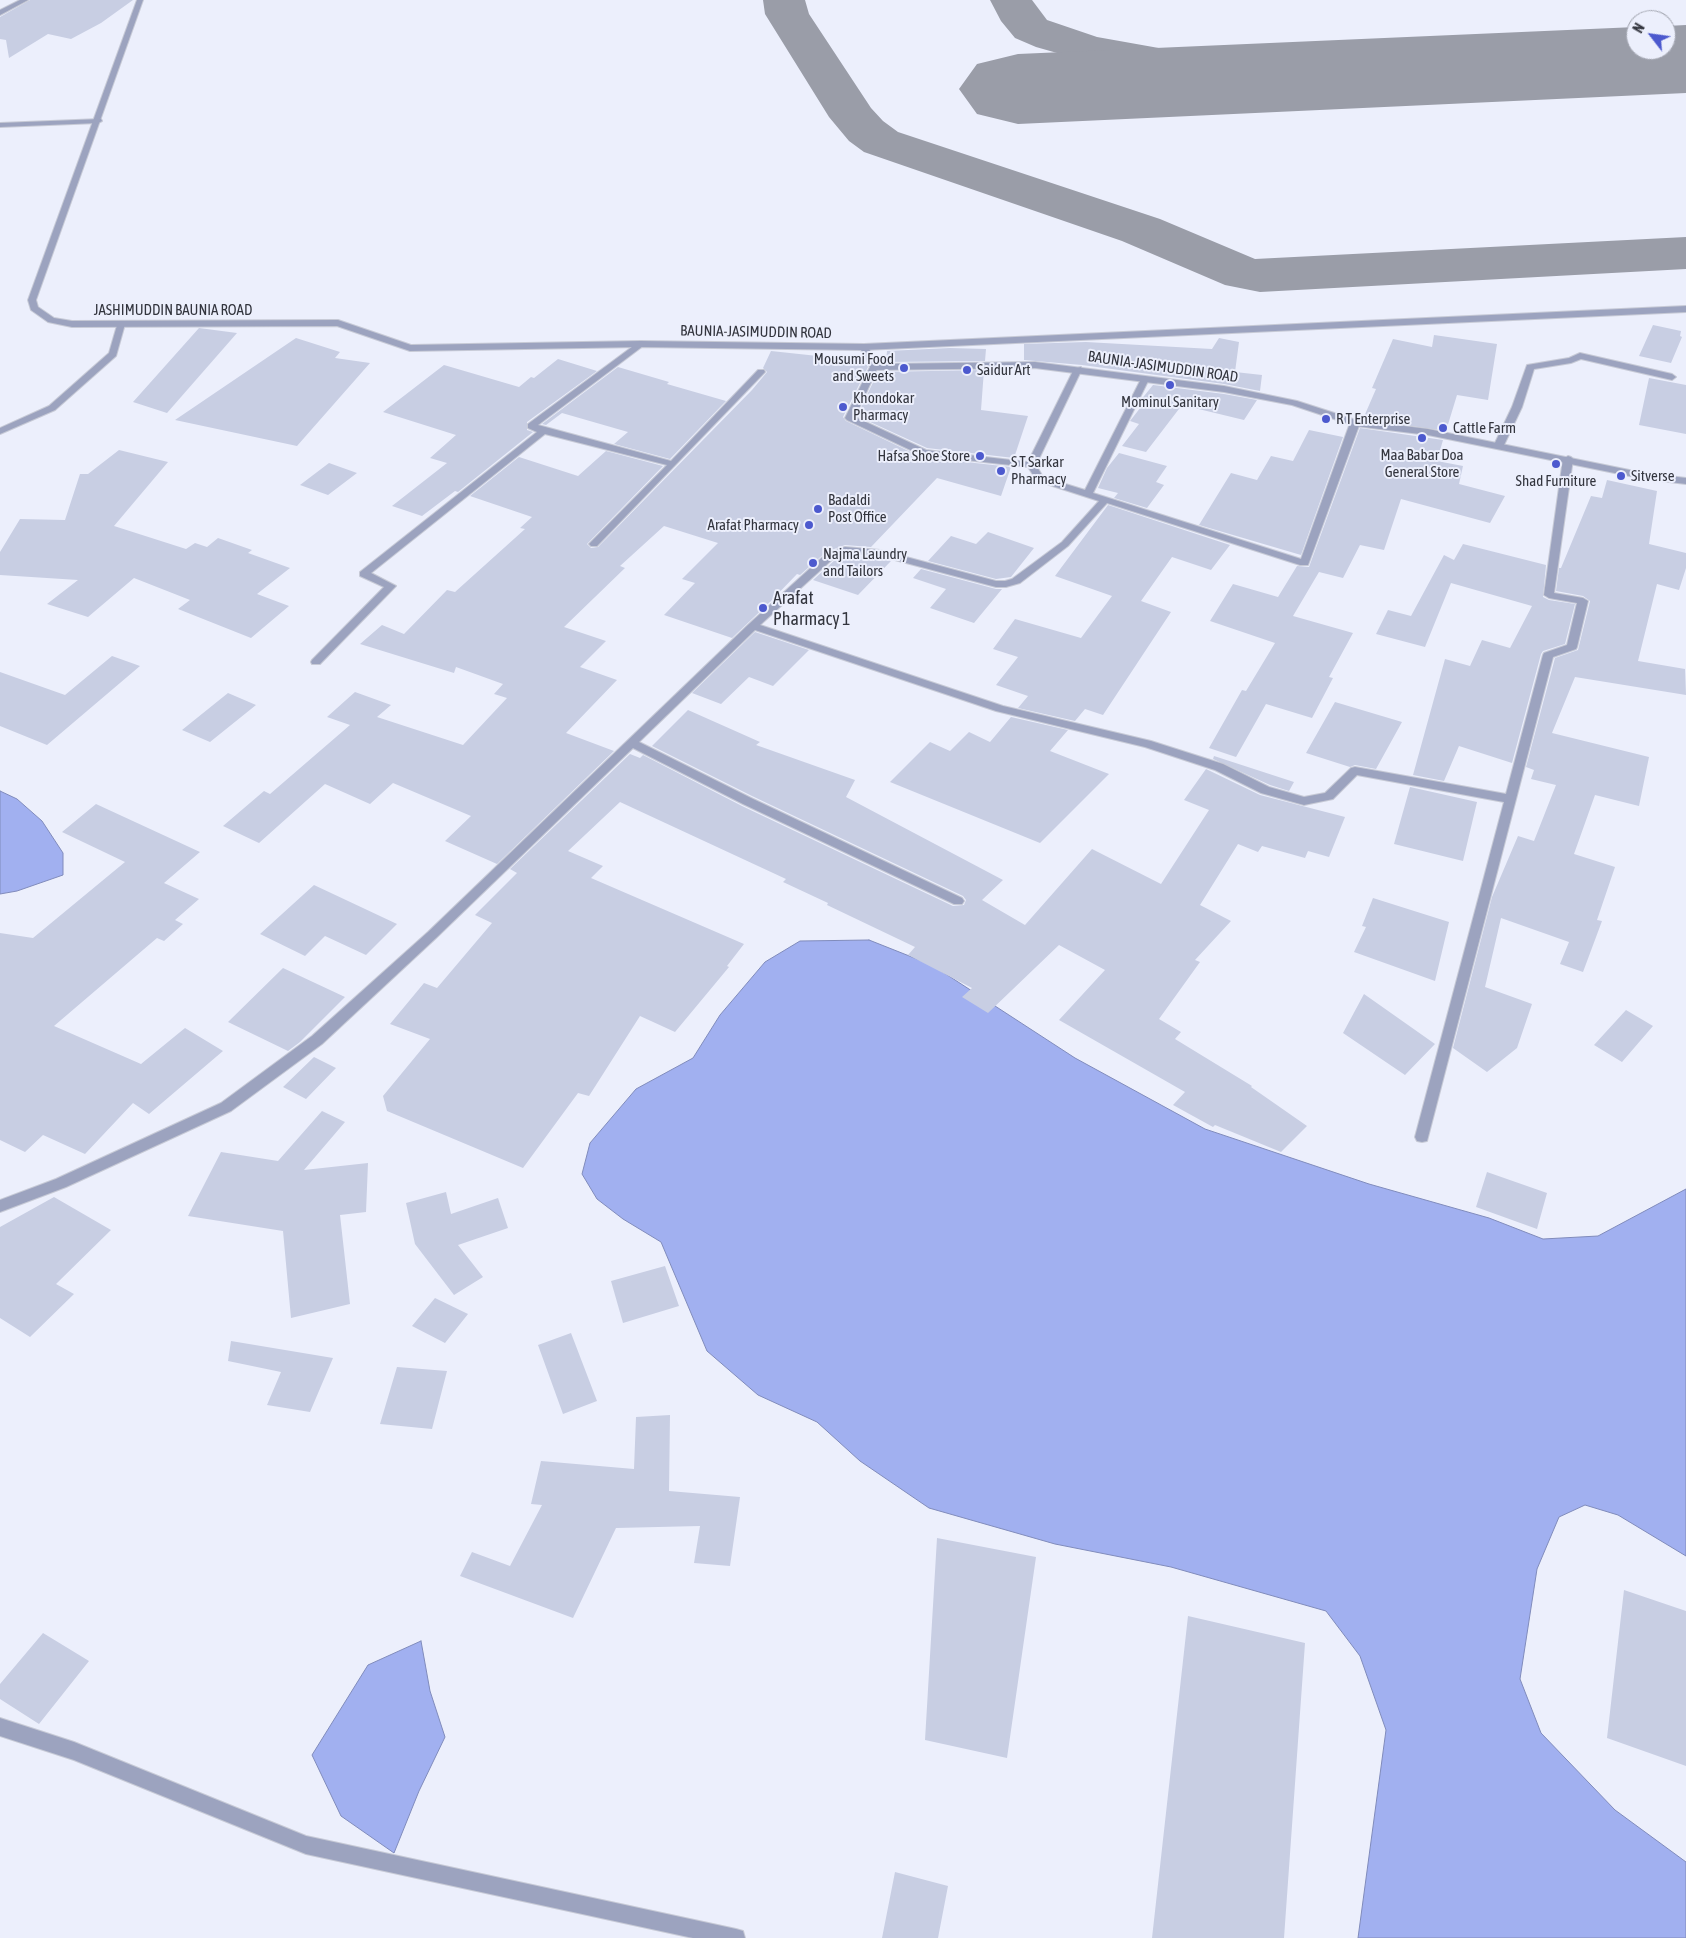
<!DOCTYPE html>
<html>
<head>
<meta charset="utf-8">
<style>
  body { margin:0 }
  #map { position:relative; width:1686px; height:1938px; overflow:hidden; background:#eceffc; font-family:"Asap Condensed",sans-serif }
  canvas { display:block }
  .north { position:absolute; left:1626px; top:10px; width:50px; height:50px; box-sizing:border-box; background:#eceffc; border:1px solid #a2a5b0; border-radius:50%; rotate:300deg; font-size:14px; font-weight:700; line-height:20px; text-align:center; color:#33353e }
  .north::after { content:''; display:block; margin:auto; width:18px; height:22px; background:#4c59ce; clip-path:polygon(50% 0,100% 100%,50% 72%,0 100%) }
</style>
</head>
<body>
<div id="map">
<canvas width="1686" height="1938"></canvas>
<div class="north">N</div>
</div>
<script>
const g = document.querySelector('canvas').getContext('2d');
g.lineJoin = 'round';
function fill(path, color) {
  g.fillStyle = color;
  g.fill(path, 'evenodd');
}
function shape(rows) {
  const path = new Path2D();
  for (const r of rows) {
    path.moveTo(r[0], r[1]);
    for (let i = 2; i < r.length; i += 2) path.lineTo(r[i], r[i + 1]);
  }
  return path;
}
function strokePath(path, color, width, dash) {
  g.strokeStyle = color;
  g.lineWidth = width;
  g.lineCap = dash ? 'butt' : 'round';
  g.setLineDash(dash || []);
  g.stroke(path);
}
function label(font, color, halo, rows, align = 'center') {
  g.font = font + ' "Asap Condensed",sans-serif';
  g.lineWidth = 4;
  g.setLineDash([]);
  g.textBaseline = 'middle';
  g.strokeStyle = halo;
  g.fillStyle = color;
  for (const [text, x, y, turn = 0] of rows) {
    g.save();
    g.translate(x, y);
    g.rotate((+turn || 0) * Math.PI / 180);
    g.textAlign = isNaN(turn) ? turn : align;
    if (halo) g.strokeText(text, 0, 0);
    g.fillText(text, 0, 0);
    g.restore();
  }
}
const water = shape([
  [0,791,17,799,42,821,63,853,63,875,17,891,0,894,0,791],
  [869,940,932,965,1075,1058,1205,1129,1369,1184,1489,1218,1543,1239,1598,1236,1686,1189,1686,1556,1618,1515,1585,1505,1559,1517,1537,1569,1520,1679,1541,1733,1615,1810,1686,1862,1686,1938,1358,1938,1386,1730,1360,1656,1326,1611,1171,1567,1055,1544,929,1508,860,1461,817,1422,758,1395,707,1351,661,1242,623,1219,597,1199,582,1174,590,1143,636,1089,693,1058,720,1015,765,962,800,941,869,940],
  [421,1641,430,1691,445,1737,419,1791,394,1853,341,1816,312,1755,368,1665,421,1641]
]);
const taxiway = shape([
  [763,0,805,0,809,14,871,108,883,121,898,132,1160,219,1255,259,1686,237,1686,269,1260,292,1225,285,1122,241,864,152,849,141,829,117,765,14,763,0],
  [990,0,1032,0,1047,20,1097,37,1198,55,1305,62,1321,66,1328,76,1321,86,1305,90,1198,83,1089,62,1036,47,1015,38,1001,21,990,0]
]);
const runway = shape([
  [1686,25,1686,93,1018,124,977,114,959,89,977,64,1018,54,1636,27,1636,50,1666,50,1666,26,1686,25]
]);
const building = shape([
  [30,0,133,0,101,23,71,39,48,34,9,58,6,40,0,39,0,17],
  [1653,325,1681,331,1680,336,1682,337,1671,363,1639,356],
  [199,328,237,333,167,413,133,402],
  [1434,335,1497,344,1488,400,1457,395,1446,431,1363,419,1376,389,1372,388,1393,339,1432,347],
  [296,338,340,352,335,358,370,363,297,446,175,420],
  [1219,338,1239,342,1235,372,1262,375,1260,391,1224,384,1082,365,1024,360,1024,344,1086,342,1212,349],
  [950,348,986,349,985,361,886,362,887,351],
  [771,351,827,357,866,364,868,367,843,417,846,421,921,457,1011,467,1001,496,937,478,871,547,845,545,826,552,800,575,797,574,771,601,732,638,664,615,695,583,682,579,718,543,664,526,620,566,625,568,564,627,606,641,580,667,617,680,566,733,614,751,497,864,445,841,471,816,393,783,370,804,325,784,259,843,223,826,264,791,270,794,350,725,327,717,355,692,391,705,377,717,463,745,507,698,494,694,503,684,456,667,454,673,360,644,382,625,404,634,447,590,455,592,525,529,520,528,532,517,470,496,519,457,578,476,606,451,663,466,587,544,591,548,598,547,752,390,767,372,763,368],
  [558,359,597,371,527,422,527,430,533,432,458,492,455,491,422,516,392,506,447,463,430,458,456,435,383,412,444,365,519,387,531,377,534,378],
  [618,367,669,382,667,384,726,401,670,459,614,444,628,432,562,413,546,425,542,424],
  [984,370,981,410,1028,416,1014,458,927,448,857,416,878,372],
  [1649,378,1686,385,1686,434,1639,425],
  [1153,385,1224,394,1257,400,1244,420,1182,405,1146,452,1122,446,1139,424,1130,421,1144,403,1140,401],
  [1360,428,1443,440,1437,461,1463,466,1459,484,1505,496,1490,523,1401,499,1384,550,1360,545,1343,578,1319,572,1293,616,1353,633,1329,677,1333,678,1312,718,1266,704,1236,757,1209,748,1242,690,1246,691,1275,643,1210,621,1233,584,1278,597,1297,566,1309,567],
  [1309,430,1343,437,1301,555,1199,525,1231,473,1257,480,1271,456,1293,461],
  [119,450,168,462,114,526,186,549,195,543,207,547,218,538,252,550,248,553,290,568,257,594,289,606,251,638,178,609,190,600,134,578,88,617,47,604,78,580,0,575,0,552,20,519,65,520,80,474,88,474],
  [1119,453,1167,466,1156,482,1164,485,1147,508,1114,498,1118,493,1098,488,1107,468],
  [329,463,357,473,328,495,300,485],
  [1607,480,1657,491,1649,544,1686,553,1686,568,1679,590,1657,584,1638,661,1685,669,1686,695,1575,677,1552,733,1649,757,1639,806,1595,795,1574,854,1615,867,1597,920,1602,921,1583,972,1560,964,1569,942,1501,918,1485,987,1532,1004,1517,1048,1487,1072,1453,1048,1492,897,1518,836,1534,841,1556,785,1531,779,1534,770,1526,767,1555,658,1578,650,1590,601,1583,596,1556,591,1559,568,1561,568,1591,496,1602,498],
  [1108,505,1230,545,1211,570,1172,557,1141,601,1171,612,1103,715,1085,709,1075,721,1018,708,1028,696,996,685,1018,657,993,649,1015,619,1081,638,1112,596,1055,576],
  [988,532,1034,548,1011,577,996,579,928,561,951,536,976,544],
  [1463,544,1546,565,1543,597,1549,600,1575,604,1565,644,1543,651,1541,654,1512,763,1459,746,1444,781,1413,775,1445,659,1470,666,1482,640,1510,648,1532,606,1451,583,1425,647,1376,634,1388,610,1411,616,1444,555,1454,560],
  [846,555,880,558,891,561,858,595,813,580,836,559],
  [921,569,996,589,1002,589,974,623,930,608,946,589,913,578],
  [755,632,809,650,773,686,749,677,721,704,692,693],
  [112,656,140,666,47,745,0,726,0,672,65,695],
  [228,693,256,705,210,742,182,730],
  [1335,702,1402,722,1376,769,1355,765,1350,767,1306,753],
  [688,710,760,742,756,745,855,780,846,797,1003,880,982,900,1025,925,1092,849,1161,884,1209,810,1184,800,1206,769,1260,795,1345,817,1329,857,1308,851,1305,858,1262,846,1258,852,1238,844,1200,905,1231,921,1195,960,1200,962,1159,1019,1181,1032,1175,1039,1252,1086,1251,1087,1307,1126,1281,1152,1215,1125,1213,1127,1173,1105,1185,1092,1059,1020,1105,970,1059,945,988,1013,962,997,972,988,908,955,915,947,827,905,828,903,783,882,786,879,620,802,568,851,603,866,591,878,744,944,727,966,729,967,675,1032,640,1016,589,1096,578,1093,523,1168,387,1111,383,1096,430,1039,390,1024,424,983,437,988,492,923,475,915,517,873,510,869,630,754,640,758,643,755,742,806,953,906,964,905,966,900,963,896,752,796,652,746],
  [1011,717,1068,730,1050,751,1109,774,1040,843,890,782,930,742,950,751,969,732,990,742],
  [1214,756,1294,782,1289,791,1270,785,1213,759],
  [1410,787,1477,802,1463,861,1394,844],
  [96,804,200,852,164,883,199,899,175,920,183,924,164,941,157,938,54,1026,141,1064,185,1028,223,1051,149,1114,133,1103,85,1154,43,1135,25,1152,0,1140,0,933,33,938,125,862,62,832],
  [314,885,397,924,366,955,325,936,305,956,260,934],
  [1373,898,1449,922,1435,981,1354,952,1366,927,1362,926],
  [283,968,345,997,300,1042,288,1051,228,1022],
  [1364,994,1435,1044,1405,1075,1343,1033],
  [1626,1010,1653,1026,1622,1062,1594,1045],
  [314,1057,336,1068,306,1099,283,1087],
  [322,1111,345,1122,304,1170,368,1163,366,1212,340,1215,350,1304,291,1318,283,1231,188,1216,221,1152,278,1161],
  [1487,1172,1547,1193,1537,1229,1476,1207],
  [446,1192,451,1214,498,1198,508,1228,458,1245,483,1277,454,1295,415,1244,406,1203],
  [54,1197,111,1230,56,1284,74,1294,30,1337,0,1318,0,1227],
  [665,1266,679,1306,623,1323,611,1281],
  [435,1298,468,1314,445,1343,412,1326],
  [571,1333,597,1401,563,1414,538,1345],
  [231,1341,333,1358,310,1412,267,1405,281,1372,228,1361],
  [397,1367,447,1371,432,1429,380,1424],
  [670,1415,669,1491,740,1497,730,1566,694,1563,700,1526,616,1528,573,1618,460,1576,472,1552,510,1566,542,1505,531,1504,541,1461,634,1469,636,1417],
  [937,1538,1036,1557,1007,1758,925,1740],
  [1624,1590,1686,1611,1686,1766,1607,1738],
  [1188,1616,1305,1643,1284,1938,1152,1938],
  [43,1633,89,1661,39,1724,0,1699,0,1684],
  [895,1872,948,1886,938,1938,882,1938]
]);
const minor = shape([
  [20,0,28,0,0,15,0,10,20,0],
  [101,119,102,121,98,123,0,127,0,123,101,119],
  [1686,306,1686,312,864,350,860,347,864,344,1686,306],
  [118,322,125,324,116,356,55,410,0,434,0,428,49,406,109,353,118,322],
  [640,341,643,342,643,346,538,425,671,461,758,370,764,370,765,372,597,546,591,546,589,544,667,465,545,434,371,573,396,586,320,664,312,664,311,662,312,660,384,587,360,576,360,572,537,432,528,428,528,424,640,341],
  [1580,353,1672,374,1676,377,1672,380,1581,359,1571,363,1534,369,1522,407,1504,445,1502,447,1496,447,1494,445,1512,407,1527,365,1569,358,1580,353],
  [874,364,878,367,855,417,926,450,1028,462,1074,369,1081,367,1082,369,1036,465,1043,477,1085,490,1141,379,1142,377,1148,377,1149,379,1093,493,1301,559,1350,423,1352,421,1358,421,1360,423,1308,565,1300,565,1107,503,1068,546,1020,583,1006,587,996,587,880,556,846,553,835,557,760,625,1003,706,1151,741,1223,764,1269,787,1304,797,1325,793,1351,768,1355,767,1506,794,1543,655,1544,653,1567,645,1577,603,1549,598,1544,595,1563,459,1568,456,1571,457,1573,459,1554,593,1583,598,1588,601,1577,647,1576,649,1553,657,1427,1141,1422,1142,1417,1141,1415,1137,1504,802,1357,775,1333,799,1304,805,1261,793,1215,770,1145,747,996,711,755,630,639,742,751,798,962,898,964,901,962,904,954,904,743,804,633,748,436,938,322,1044,231,1111,66,1187,0,1212,0,1200,56,1179,221,1103,312,1036,428,932,749,624,827,553,845,547,880,550,996,581,1005,581,1012,579,1062,542,1099,501,1037,481,1028,467,921,455,847,420,845,418,870,367,874,364],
  [0,1718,74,1742,306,1836,736,1929,743,1931,745,1938,693,1938,306,1854,74,1760,0,1736,0,1718]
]);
const tertiary = shape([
  [137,0,143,0,36,300,38,307,54,318,72,321,338,320,411,345,640,341,864,344,868,347,877,364,1035,362,1224,386,1297,401,1356,420,1428,429,1644,473,1686,478,1686,484,1644,479,1428,435,1355,426,1292,405,1224,392,1035,368,874,370,870,367,861,350,640,347,410,351,337,326,72,327,48,322,31,310,28,300,137,0]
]);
const markers = [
  [904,368,5,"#4c59ce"],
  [967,370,5,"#4c59ce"],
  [1170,385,5,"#4c59ce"],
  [843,407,5,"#4c59ce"],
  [1326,419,5,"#4c59ce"],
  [1443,428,5,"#4c59ce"],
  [1422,438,5,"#4c59ce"],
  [980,456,5,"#4c59ce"],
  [1556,464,5,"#4c59ce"],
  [1001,471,5,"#4c59ce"],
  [1621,476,5,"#4c59ce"],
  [818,509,5,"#4c59ce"],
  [809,525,5,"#4c59ce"],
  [813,563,5,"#4c59ce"],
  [763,608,5,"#4c59ce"]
];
const farStreetnames = [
  ["JASHIMUDDIN BAUNIA ROAD",173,310],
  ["BAUNIA-JASIMUDDIN ROAD",756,332,1],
  ["BAUNIA-JASIMUDDIN ROAD",1163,367,8]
];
const farPoinames = [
  ["Mousumi Food",894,359,"right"],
  ["and Sweets",894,376,"right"],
  ["Saidur Art",977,370],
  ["Khondokar",853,398],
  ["Pharmacy",853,415],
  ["Mominul Sanitary",1170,402,"center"],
  ["R T Enterprise",1336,419],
  ["Cattle Farm",1453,428],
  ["Maa Babar Doa",1422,455,"center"],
  ["General Store",1422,472,"center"],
  ["Hafsa Shoe Store",970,456,"right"],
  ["S T Sarkar",1011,462],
  ["Pharmacy",1011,479],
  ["Sitverse",1631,476],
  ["Shad Furniture",1556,481,"center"],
  ["Badaldi",828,500],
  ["Post Office",828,517],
  ["Arafat Pharmacy",799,525,"right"],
  ["Najma Laundry",823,554],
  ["and Tailors",823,571]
];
const poiNames = [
  ["Arafat",773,598],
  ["Pharmacy 1",773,619]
];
fill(water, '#a1b0f0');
strokePath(water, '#808bbb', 1);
fill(taxiway, '#9a9da8');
fill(runway, '#9a9da8');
fill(building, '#c8cee3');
strokePath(minor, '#c7cad6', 2);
strokePath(tertiary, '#c7cad6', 2);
fill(minor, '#9ca3bf');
fill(tertiary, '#9ca3bf');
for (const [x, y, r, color] of markers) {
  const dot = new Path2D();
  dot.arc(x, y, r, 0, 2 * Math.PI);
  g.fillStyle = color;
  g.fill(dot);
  strokePath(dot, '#eceffc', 2);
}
label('15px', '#33353e', '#eceffc', farStreetnames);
label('15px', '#33353e', '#eceffc', farPoinames, 'left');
label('18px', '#33353e', '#eceffc', poiNames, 'left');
</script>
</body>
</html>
